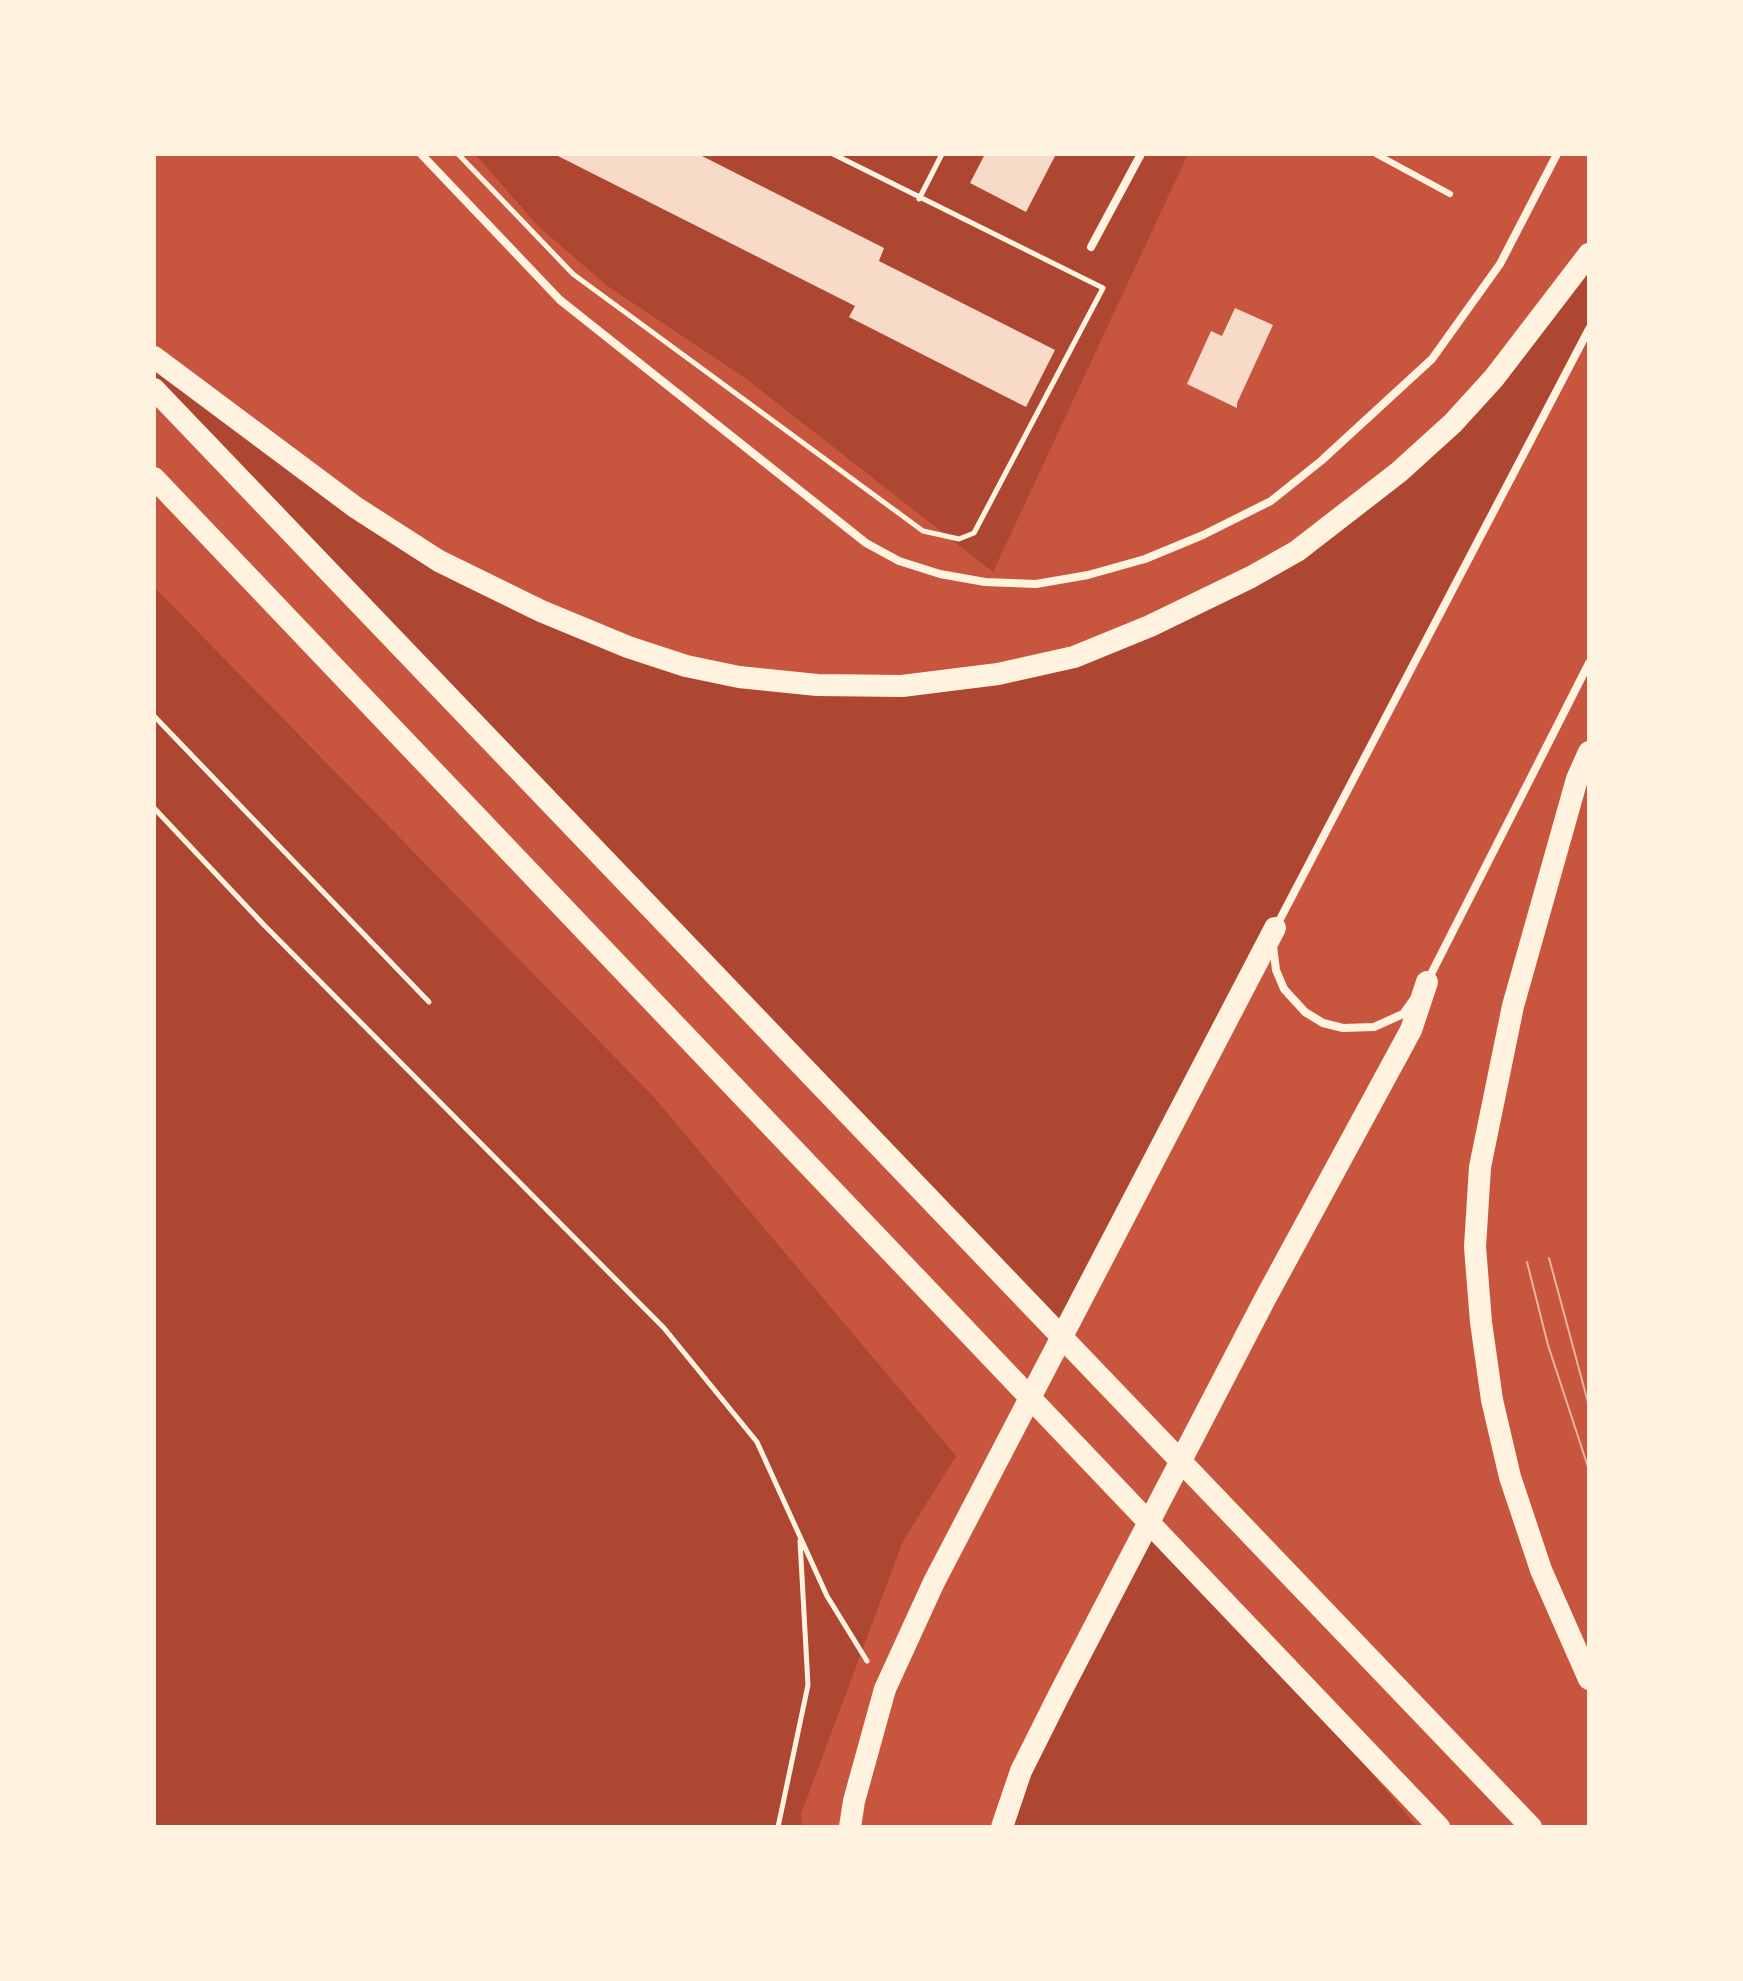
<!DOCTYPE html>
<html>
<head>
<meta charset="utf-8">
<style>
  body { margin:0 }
  #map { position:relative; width:1743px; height:1981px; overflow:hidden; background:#c8553d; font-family:"Roboto Condensed",sans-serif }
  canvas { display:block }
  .frame { position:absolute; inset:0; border:156px solid #fff3e0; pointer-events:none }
</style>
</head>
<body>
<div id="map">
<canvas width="1743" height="1981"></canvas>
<div class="frame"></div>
</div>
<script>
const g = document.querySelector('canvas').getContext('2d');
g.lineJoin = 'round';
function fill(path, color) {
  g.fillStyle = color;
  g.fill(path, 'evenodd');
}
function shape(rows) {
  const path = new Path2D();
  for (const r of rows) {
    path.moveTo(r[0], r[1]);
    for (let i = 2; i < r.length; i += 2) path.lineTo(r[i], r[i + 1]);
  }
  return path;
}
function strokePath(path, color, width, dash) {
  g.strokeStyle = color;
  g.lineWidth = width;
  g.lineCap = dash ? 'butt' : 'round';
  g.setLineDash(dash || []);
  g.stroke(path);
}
const green = shape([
  [475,154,1188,154,993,572,745,378,606,285,538,226],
  [1589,254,1589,327,1063,1333,154,388,154,357,355,507,628,647,817,685,1074,657,1251,577,1399,472],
  [154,587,652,1095,956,1456,903,1541,801,1814,802,1827,154,1827],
  [1151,1526,1261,1641,1417,1827,1002,1827]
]);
const building = shape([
  [554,154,698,154,884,248,879,261,1055,350,1026,407,849,317,855,306],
  [985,154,1056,154,1026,212,970,183],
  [1235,308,1273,325,1237,403,1237,408,1187,384,1211,331,1222,336]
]);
const path = shape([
  [458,154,573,274,923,531,959,539,974,533,1103,288,833,154],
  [919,199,942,154],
  [154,716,429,1002],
  [154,808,264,925,664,1328,757,1442,827,1596,867,1661],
  [778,1827,808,1685,800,1541]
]);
const service = shape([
  [1376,154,1450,194]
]);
const minor = shape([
  [421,154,560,300,866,543,899,561,940,574,985,582,1036,584,1088,575,1145,559,1203,535,1271,501,1321,461,1432,359,1500,264,1557,154],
  [1091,247,1141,154],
  [1277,925,1589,329],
  [1273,946,1276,970,1284,989,1305,1012,1323,1023,1343,1028,1374,1027,1403,1014,1413,1000],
  [1428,980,1589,663]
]);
const trunk = shape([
  [154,357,355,507,439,561,541,611,628,647,686,666,739,677,817,685,902,686,998,674,1074,657,1150,626,1251,577,1297,551,1399,472,1453,423,1494,378,1589,254],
  [154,389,1531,1827],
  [154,478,1439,1827],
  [1589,752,1577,779,1513,1006,1480,1167,1475,1247,1481,1322,1492,1400,1510,1477,1541,1570,1589,1679],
  [850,1827,854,1801,885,1689,934,1582,1275,928],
  [1002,1827,1021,1771,1059,1695,1265,1299,1411,1030,1427,982]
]);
const tram = shape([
  [1549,1258,1589,1406],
  [1527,1262,1548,1345,1589,1470]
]);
fill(green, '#ae4732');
fill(building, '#f7dbc8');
strokePath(path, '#fff3e0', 5);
strokePath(service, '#fff3e0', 6);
strokePath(minor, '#fff3e0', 8);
strokePath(trunk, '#fff3e0', 22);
strokePath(tram, '#e9b49f', 2);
</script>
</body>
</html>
